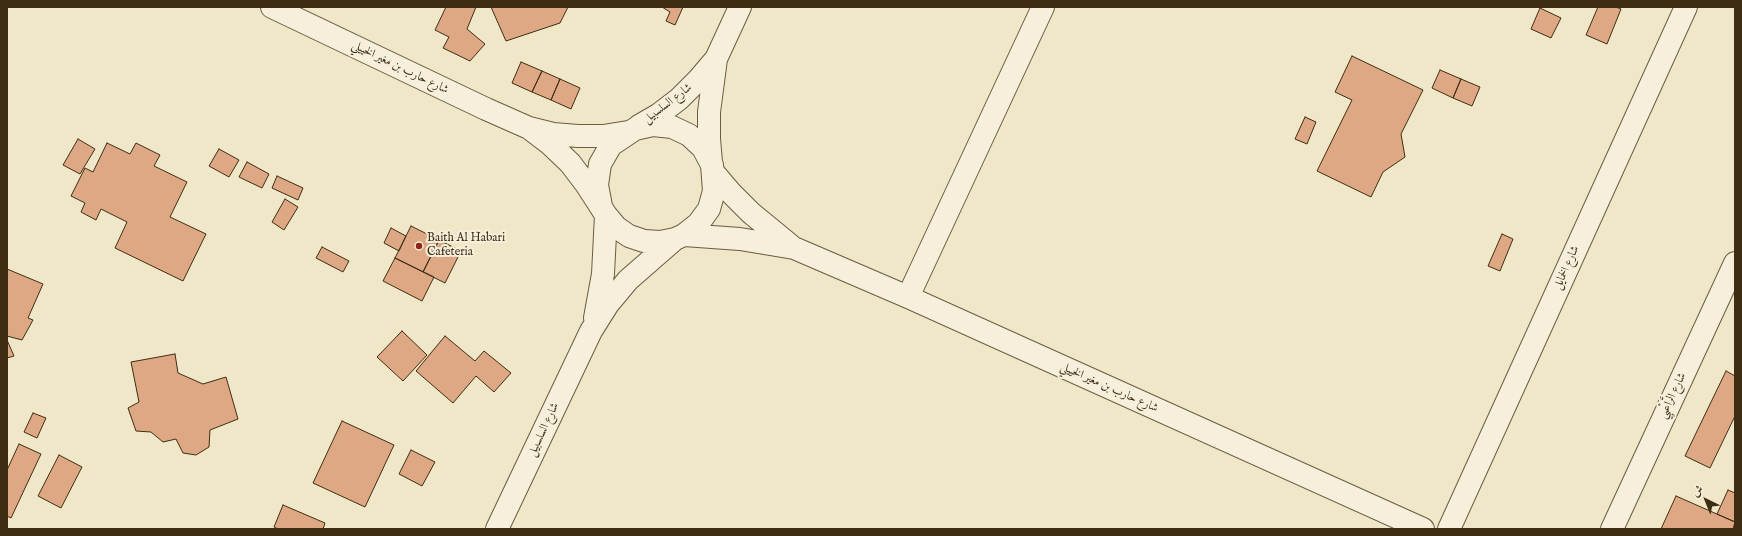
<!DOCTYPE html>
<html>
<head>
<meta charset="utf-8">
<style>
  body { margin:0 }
  #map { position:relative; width:1742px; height:536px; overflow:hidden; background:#efe7c8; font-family:"IM FELL English",Amiri,serif }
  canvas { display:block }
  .frame { position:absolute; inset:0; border:8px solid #3f2d13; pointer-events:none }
  .north { position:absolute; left:1686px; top:480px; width:40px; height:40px; -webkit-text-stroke:3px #f5efdb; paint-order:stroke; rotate:317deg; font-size:11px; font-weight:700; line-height:16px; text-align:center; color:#3f2d13 }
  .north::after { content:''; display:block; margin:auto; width:14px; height:18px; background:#3f2d13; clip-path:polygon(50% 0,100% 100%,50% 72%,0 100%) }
</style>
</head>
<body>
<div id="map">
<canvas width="1742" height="536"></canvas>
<div class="frame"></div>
<div class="north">ش</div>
</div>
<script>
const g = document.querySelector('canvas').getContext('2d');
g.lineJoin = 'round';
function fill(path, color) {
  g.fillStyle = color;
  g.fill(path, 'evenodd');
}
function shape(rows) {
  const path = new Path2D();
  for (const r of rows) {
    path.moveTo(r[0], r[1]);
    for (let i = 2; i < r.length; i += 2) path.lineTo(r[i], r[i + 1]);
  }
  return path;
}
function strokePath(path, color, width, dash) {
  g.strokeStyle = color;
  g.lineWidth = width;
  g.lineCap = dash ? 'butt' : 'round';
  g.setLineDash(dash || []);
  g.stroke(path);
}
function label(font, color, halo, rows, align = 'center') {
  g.font = font + ' "IM FELL English",Amiri,serif';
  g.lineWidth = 4;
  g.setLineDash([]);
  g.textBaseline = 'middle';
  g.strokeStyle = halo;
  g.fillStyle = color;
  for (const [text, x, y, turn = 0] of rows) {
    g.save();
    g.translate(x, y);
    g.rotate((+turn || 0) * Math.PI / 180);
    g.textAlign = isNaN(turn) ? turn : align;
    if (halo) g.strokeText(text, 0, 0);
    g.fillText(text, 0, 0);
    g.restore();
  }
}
const building = shape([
  [446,7,476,7,467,29,485,44,470,61,443,48,449,37,435,30,446,7],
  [491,7,568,7,560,23,506,41,491,7],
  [662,7,683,7,675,25,666,21,670,12,662,7],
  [1598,7,1616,7,1621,9,1607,44,1586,35,1598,7],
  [1540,8,1561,18,1551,38,1531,29,1540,8],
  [1352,56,1423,90,1401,134,1405,157,1383,172,1371,197,1317,171,1352,100,1335,92,1352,56],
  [521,62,542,71,532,92,512,83,521,62],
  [1440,70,1461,79,1453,98,1432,88,1440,70],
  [542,71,560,79,551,100,532,92,542,71],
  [560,79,580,88,571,109,551,100,560,79],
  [1461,79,1480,87,1472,106,1453,98,1461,79],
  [1305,117,1316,122,1307,144,1295,139,1305,117],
  [78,139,95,149,80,174,63,165,78,139],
  [107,143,130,154,136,143,160,155,154,166,187,182,170,217,206,234,183,281,115,248,127,222,101,209,96,220,81,212,85,203,71,196,85,168,93,172,107,143],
  [219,149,239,160,229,177,209,166,219,149],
  [247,162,269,174,262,188,239,177,247,162],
  [277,176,303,188,298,200,272,188,277,176],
  [285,199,298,207,284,230,272,222,285,199],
  [411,226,439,240,423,272,395,258,411,226],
  [391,228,406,236,399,251,384,243,391,228],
  [1502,234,1513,239,1500,271,1488,266,1502,234],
  [439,240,461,251,445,283,423,272,439,240],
  [322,247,349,261,343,272,316,258,322,247],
  [395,258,434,277,422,301,383,281,395,258],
  [7,269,43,284,28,318,33,320,22,340,7,336,7,269],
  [402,331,427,355,403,381,377,357,402,331],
  [445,336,475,361,484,351,511,373,494,392,476,376,453,403,416,371,445,336],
  [7,340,14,356,7,358,7,340],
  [175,354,178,373,203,384,226,377,238,419,210,430,209,447,196,455,183,453,176,439,163,442,151,432,136,431,128,408,139,402,131,362,175,354],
  [1726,371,1735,376,1735,416,1710,468,1685,456,1726,371],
  [33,413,46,418,37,438,24,432,33,413],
  [342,421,394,445,365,507,313,483,342,421],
  [19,444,41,454,11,518,7,516,7,470,19,444],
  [411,450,435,462,422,486,399,474,411,450],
  [59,455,82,467,61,508,38,496,59,455],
  [1728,490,1735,493,1735,522,1717,514,1728,490],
  [1676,496,1735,522,1733,529,1661,529,1676,496],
  [283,505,325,523,323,529,278,529,274,527,283,505]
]);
const minor = shape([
  [272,7,486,109,529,128,553,134,578,136,603,136,628,132],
  [639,126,658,115,679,99,698,80,715,60],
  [529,128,550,144,570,163,586,184,606,215,616,227,629,236,644,241,660,242,675,239,684,235,698,224,709,209,714,191,712,165,703,148,689,135,672,127,653,125,635,129,611,145,600,164,597,185,601,206],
  [711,162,709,139,709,112,716,59,740,7],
  [714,173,731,193,751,213,790,245],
  [684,235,740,239,794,248,908,297,1423,529],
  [908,297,1043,7],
  [595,318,603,274,606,215],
  [497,529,591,331,608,304,628,280,675,239],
  [1449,529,1686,7],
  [1612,529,1735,263]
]);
const markers = [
  [419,246,4,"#8f2418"]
];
const streetNames = [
  ["شارع حارب بن مغير الخييلي",400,68,26],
  ["شارع السلسبيل",668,104,-37],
  ["شارع الخمايل",1567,268,-66],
  ["شارع حارب بن مغير الخييلي",1109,388,24],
  ["شارع الرَّاعْبِي",1673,396,-65],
  ["شارع السلسبيل",544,430,-65]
];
const poiNames = [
  ["Baith Al Habari",427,239],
  ["Cafeteria",427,253]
];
fill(building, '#dea884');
strokePath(building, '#3f2d13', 1);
strokePath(minor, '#6b5c40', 24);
strokePath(minor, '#f5efdb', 22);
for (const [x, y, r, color] of markers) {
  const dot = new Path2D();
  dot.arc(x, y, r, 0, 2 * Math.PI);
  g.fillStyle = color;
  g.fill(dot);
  strokePath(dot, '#f5efdb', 1.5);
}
label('12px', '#3f2d13', '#f5efdb', streetNames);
label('12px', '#3f2d13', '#f5efdb', poiNames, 'left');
</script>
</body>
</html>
